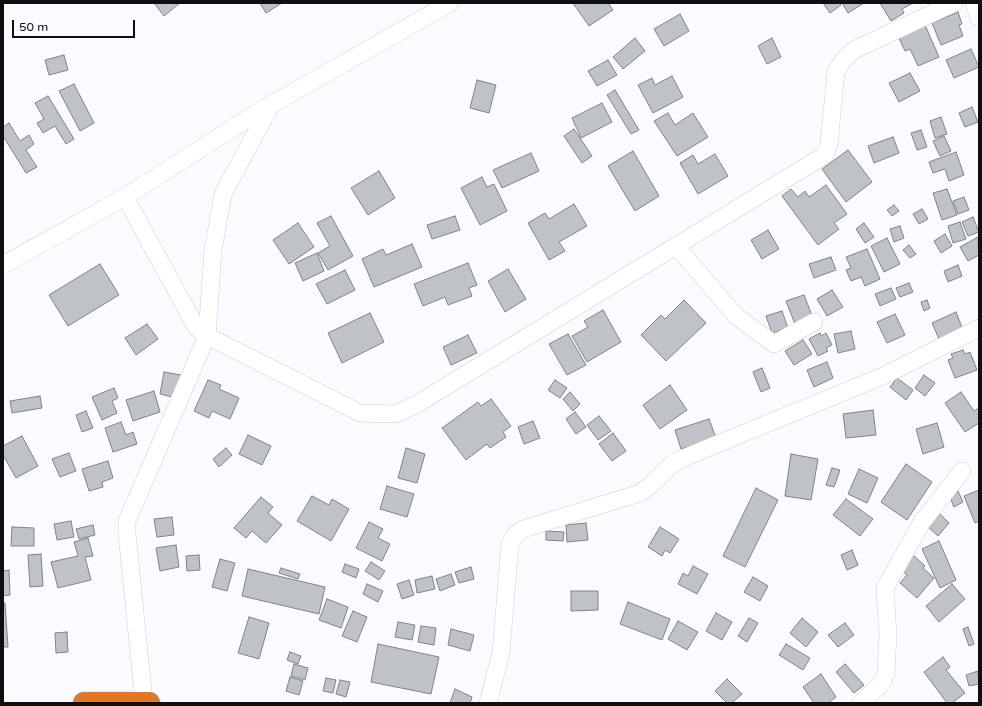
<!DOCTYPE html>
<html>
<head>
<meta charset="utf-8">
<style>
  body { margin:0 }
  #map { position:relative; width:982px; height:706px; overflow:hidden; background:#f9fbff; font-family:"Varela Round",sans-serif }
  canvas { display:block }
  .frame { position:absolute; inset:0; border:4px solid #0e0f10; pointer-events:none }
  .scale { position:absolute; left:12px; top:20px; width:123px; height:18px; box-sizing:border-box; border:2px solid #0e0f10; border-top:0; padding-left:5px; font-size:12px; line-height:14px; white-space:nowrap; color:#0e0f10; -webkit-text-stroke:3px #f9fbff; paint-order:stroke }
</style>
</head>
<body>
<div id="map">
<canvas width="982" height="706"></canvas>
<div class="frame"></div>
<div class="scale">50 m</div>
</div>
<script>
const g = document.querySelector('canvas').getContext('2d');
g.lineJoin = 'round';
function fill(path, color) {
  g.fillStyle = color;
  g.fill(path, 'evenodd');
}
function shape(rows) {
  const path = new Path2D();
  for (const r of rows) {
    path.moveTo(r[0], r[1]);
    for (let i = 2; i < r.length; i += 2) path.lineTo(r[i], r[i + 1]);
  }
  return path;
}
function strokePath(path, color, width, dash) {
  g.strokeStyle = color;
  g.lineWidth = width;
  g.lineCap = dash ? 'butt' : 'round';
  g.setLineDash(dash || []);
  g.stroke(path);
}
const building = shape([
  [154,3,180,3,164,16,154,3],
  [260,3,282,3,266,13,260,3],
  [573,3,608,3,613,10,589,26,573,3],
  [823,3,839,3,841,5,830,13,823,3],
  [842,3,864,3,848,13,842,3],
  [880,3,913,3,902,9,904,13,891,21,880,3],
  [958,12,962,24,959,25,963,36,941,45,932,23,958,12],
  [680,14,689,31,664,46,654,29,680,14],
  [925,25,939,57,918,66,910,49,905,51,898,36,925,25],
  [635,38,645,51,623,69,613,57,635,38],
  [772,38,781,57,767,64,758,46,772,38],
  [971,49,979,67,954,78,946,60,971,49],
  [64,55,68,70,49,75,45,60,64,55],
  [608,60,617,75,597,86,588,71,608,60],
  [910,73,920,91,899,102,889,83,910,73],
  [672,76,683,97,653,113,638,85,652,78,655,85,672,76],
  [477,80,496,85,489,113,470,108,477,80],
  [74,84,94,123,80,131,59,91,74,84],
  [615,90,639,130,631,134,607,95,615,90],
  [48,96,74,139,66,144,55,126,43,133,37,123,44,119,35,103,48,96],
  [602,103,612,122,581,138,572,118,602,103],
  [972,107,978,122,965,127,959,113,972,107],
  [668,113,675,125,693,113,708,137,677,156,654,121,668,113],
  [941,117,947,134,935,138,930,121,941,117],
  [9,123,20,141,29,135,34,144,26,150,37,167,26,173,3,136,3,127,9,123],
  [574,129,592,156,582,163,564,136,574,129],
  [921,130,927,147,917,150,911,133,921,130],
  [944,136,951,151,940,156,933,141,944,136],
  [893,137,899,153,874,163,868,146,893,137],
  [848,150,872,182,846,202,822,169,848,150],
  [633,151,659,196,635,211,608,166,633,151],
  [956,152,964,175,949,181,945,169,933,173,929,162,956,152],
  [531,153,539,171,502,188,493,170,531,153],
  [715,154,728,176,698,194,680,163,693,155,698,164,715,154],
  [379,171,395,198,368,215,351,188,379,171],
  [482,177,487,187,494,184,507,211,480,225,461,188,482,177],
  [826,185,847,214,834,223,839,229,818,245,782,196,791,189,798,197,805,191,809,197,826,185],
  [947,189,957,215,942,220,933,193,947,189],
  [964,197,969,210,958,214,953,201,964,197],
  [574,204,587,226,559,242,565,251,549,260,528,223,545,213,549,219,574,204],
  [894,205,899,211,892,216,887,210,894,205],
  [922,209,928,219,919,224,913,214,922,209],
  [331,216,353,256,328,270,318,253,330,246,317,223,331,216],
  [455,216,460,230,432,239,427,225,455,216],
  [973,217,979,232,968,236,962,222,973,217],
  [960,222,966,239,953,243,948,226,960,222],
  [298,223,314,247,289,264,273,240,298,223],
  [864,223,874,237,865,243,856,229,864,223],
  [900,226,904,238,894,242,890,229,900,226],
  [768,230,779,249,762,259,751,240,768,230],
  [945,234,952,246,941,253,934,241,945,234],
  [978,237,979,255,968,261,960,247,978,237],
  [887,238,900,264,884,272,871,246,887,238],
  [412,244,422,267,374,287,362,259,383,249,386,255,412,244],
  [909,245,916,254,910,258,903,250,909,245],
  [867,249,880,279,865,286,861,277,851,281,846,270,851,268,846,257,867,249],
  [317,253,324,271,303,281,295,263,317,253],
  [831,257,836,270,814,278,809,264,831,257],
  [468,263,477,285,469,288,472,296,448,305,445,297,423,306,414,284,468,263],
  [100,264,119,295,68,326,49,295,100,264],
  [958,265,962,276,948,282,944,271,958,265],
  [508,269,526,299,505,312,488,281,508,269],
  [345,270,355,290,327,304,316,284,345,270],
  [909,283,913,292,900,297,896,288,909,283],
  [891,288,896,299,880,306,875,294,891,288],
  [832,290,843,307,827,316,817,299,832,290],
  [804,295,813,318,795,324,786,301,804,295],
  [684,300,706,323,666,361,641,335,661,315,665,319,684,300],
  [927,300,930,308,924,311,921,302,927,300],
  [603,310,621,342,587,362,572,336,588,327,584,321,603,310],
  [782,311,788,328,772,333,766,316,782,311],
  [956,312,963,330,939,339,932,323,956,312],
  [370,313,384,342,342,363,328,333,370,313],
  [895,314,905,335,887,343,877,322,895,314],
  [147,324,158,339,136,355,125,338,147,324],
  [851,331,855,349,838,353,834,334,851,331],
  [820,333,821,336,826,333,832,345,826,348,828,351,818,356,809,339,820,333],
  [568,334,586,365,567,375,549,344,568,334],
  [468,335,477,353,451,365,443,347,468,335],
  [803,340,812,354,794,365,785,351,803,340],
  [963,350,965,354,970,352,977,370,955,378,948,360,953,358,951,354,963,350],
  [827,362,833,378,814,387,807,370,827,362],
  [762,368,770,388,761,392,753,372,762,368],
  [164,372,181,375,177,398,160,394,164,372],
  [924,375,935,383,925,396,915,388,924,375],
  [897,378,913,390,906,400,890,387,897,378],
  [208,380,221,385,219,389,239,398,230,419,212,411,209,418,194,411,208,380],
  [555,380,567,388,560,398,548,390,555,380],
  [670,385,687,410,660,429,643,405,670,385],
  [114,388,118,398,112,401,117,413,102,420,92,397,114,388],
  [154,391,160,412,133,421,126,400,154,391],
  [570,392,580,404,573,411,563,399,570,392],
  [961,392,974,411,979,408,979,423,965,432,945,403,961,392],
  [40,396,42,408,12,413,10,401,40,396],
  [491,399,511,426,503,432,506,437,490,448,487,444,466,460,442,428,478,402,481,406,491,399],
  [873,410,876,435,846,438,843,414,873,410],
  [86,411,93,428,82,432,76,415,86,411],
  [575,412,586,427,576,434,566,419,575,412],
  [599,416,611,431,598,440,587,425,599,416],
  [709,419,716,438,681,449,675,430,709,419],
  [533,421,540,438,524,444,518,427,533,421],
  [121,422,126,435,133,432,137,444,113,452,105,428,121,422],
  [937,423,944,447,923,454,916,429,937,423],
  [613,433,626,451,612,461,599,444,613,433],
  [248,435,271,446,262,465,239,454,248,435],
  [22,436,38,466,16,478,3,455,3,446,22,436],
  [226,448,232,455,219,467,213,459,226,448],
  [406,448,425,454,417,483,398,478,406,448],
  [69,453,76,471,60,477,52,459,69,453],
  [791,454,818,459,811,500,785,496,791,454],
  [108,461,113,478,102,482,103,487,89,491,82,469,108,461],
  [906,464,932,482,907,520,881,502,906,464],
  [832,468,840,470,834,487,826,485,832,468],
  [859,469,878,478,867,503,848,494,859,469],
  [387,486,414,494,407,517,380,509,387,486],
  [756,488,778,500,745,567,723,556,756,488],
  [979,490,979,521,975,523,964,496,979,490],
  [958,491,963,502,954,507,949,495,958,491],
  [312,496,329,505,332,499,349,509,331,541,297,521,312,496],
  [261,497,273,507,268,513,282,525,266,543,252,531,246,538,234,528,261,497],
  [846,499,873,519,860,536,833,515,846,499],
  [938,512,949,523,938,536,926,525,938,512],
  [172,517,174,535,157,537,154,519,172,517],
  [71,521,74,537,57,540,54,524,71,521],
  [369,522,383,529,378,538,390,544,382,561,356,548,369,522],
  [586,523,588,540,567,542,566,525,586,523],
  [93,525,95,535,79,539,76,529,93,525],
  [12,527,34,528,34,546,11,546,12,527],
  [660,527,679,539,670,553,665,550,662,556,648,547,660,527],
  [546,531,564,532,563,541,546,540,546,531],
  [88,538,93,556,85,557,91,580,58,588,51,562,78,556,74,542,88,538],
  [939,541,956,580,940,588,922,549,939,541],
  [176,545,179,567,160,571,156,548,176,545],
  [852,550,858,565,847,570,841,555,852,550],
  [41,554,43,586,30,587,28,555,41,554],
  [912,554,925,566,923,568,934,578,917,598,900,583,907,575,899,568,912,554],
  [199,555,200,570,187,571,186,556,199,555],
  [220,559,235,563,227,591,212,587,220,559],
  [371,562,385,571,379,580,365,571,371,562],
  [345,564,359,569,356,578,342,572,345,564],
  [693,566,708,574,697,594,678,584,683,573,688,576,693,566],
  [471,567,474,579,459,583,455,572,471,567],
  [281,568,300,574,298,579,279,573,281,568],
  [248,569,325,587,319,614,242,596,248,569],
  [9,570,10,595,3,596,3,571,9,570],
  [451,574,455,585,440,591,436,579,451,574],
  [432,576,435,589,417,593,415,580,432,576],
  [753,577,768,586,760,601,744,592,753,577],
  [409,580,414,595,402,599,397,584,409,580],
  [367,584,383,591,378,602,363,594,367,584],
  [952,584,965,599,939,622,926,606,952,584],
  [571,591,598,591,598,610,571,611,571,591],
  [327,599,348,607,341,628,319,620,327,599],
  [628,602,670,619,662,640,620,624,628,602],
  [3,603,5,603,8,647,3,647,3,603],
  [353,611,367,617,357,642,342,636,353,611],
  [716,613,732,622,722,640,706,631,716,613],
  [249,617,269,623,259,659,238,653,249,617],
  [749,618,758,623,747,642,738,636,749,618],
  [802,618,818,632,806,647,790,633,802,618],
  [678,621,698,632,687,650,668,639,678,621],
  [398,622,415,625,412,640,395,637,398,622],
  [845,623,854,635,838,647,828,635,845,623],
  [421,626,436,628,434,645,418,642,421,626],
  [968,627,974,644,969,646,963,629,968,627],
  [451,629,474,635,470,651,448,645,451,629],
  [67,632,68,652,56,653,55,633,67,632],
  [378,644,439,657,431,694,371,682,378,644],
  [786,644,810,658,803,670,779,655,786,644],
  [290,652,301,656,298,664,287,660,290,652],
  [943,657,950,667,946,670,965,693,952,703,947,703,924,672,943,657],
  [294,664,308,668,305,680,291,676,294,664],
  [845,664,864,685,854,693,836,672,845,664],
  [978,671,979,684,969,686,966,675,978,671],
  [821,674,836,697,828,703,814,703,803,687,821,674],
  [290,677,303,681,299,695,286,691,290,677],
  [326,678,336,680,333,693,323,691,326,678],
  [727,679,742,694,732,703,727,703,715,691,727,679],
  [340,680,350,682,346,697,336,694,340,680],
  [455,689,472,697,470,703,450,703,455,689]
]);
const street = shape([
  [974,3,979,18],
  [125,197,196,327,207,336,360,413,396,414,417,404,825,155,829,144,836,72,844,59,854,50,954,3],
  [676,246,736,316,774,344,814,322],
  [3,265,125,197,258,112,450,3],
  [144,702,127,533,127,521,207,336,213,250,223,194,271,105],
  [488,703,501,653,510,544,515,535,523,529,640,493,651,485,670,466,681,459,883,376,979,328],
  [861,703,882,683,886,673,888,635,885,588,922,522,962,471]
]);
const highway = shape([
  [84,703,149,703]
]);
fill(building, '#bfc2c6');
strokePath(building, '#808387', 1);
strokePath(street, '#cccfd3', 18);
strokePath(highway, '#d8d9d9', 23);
strokePath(street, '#fff', 17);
strokePath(highway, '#e27726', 22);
</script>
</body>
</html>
